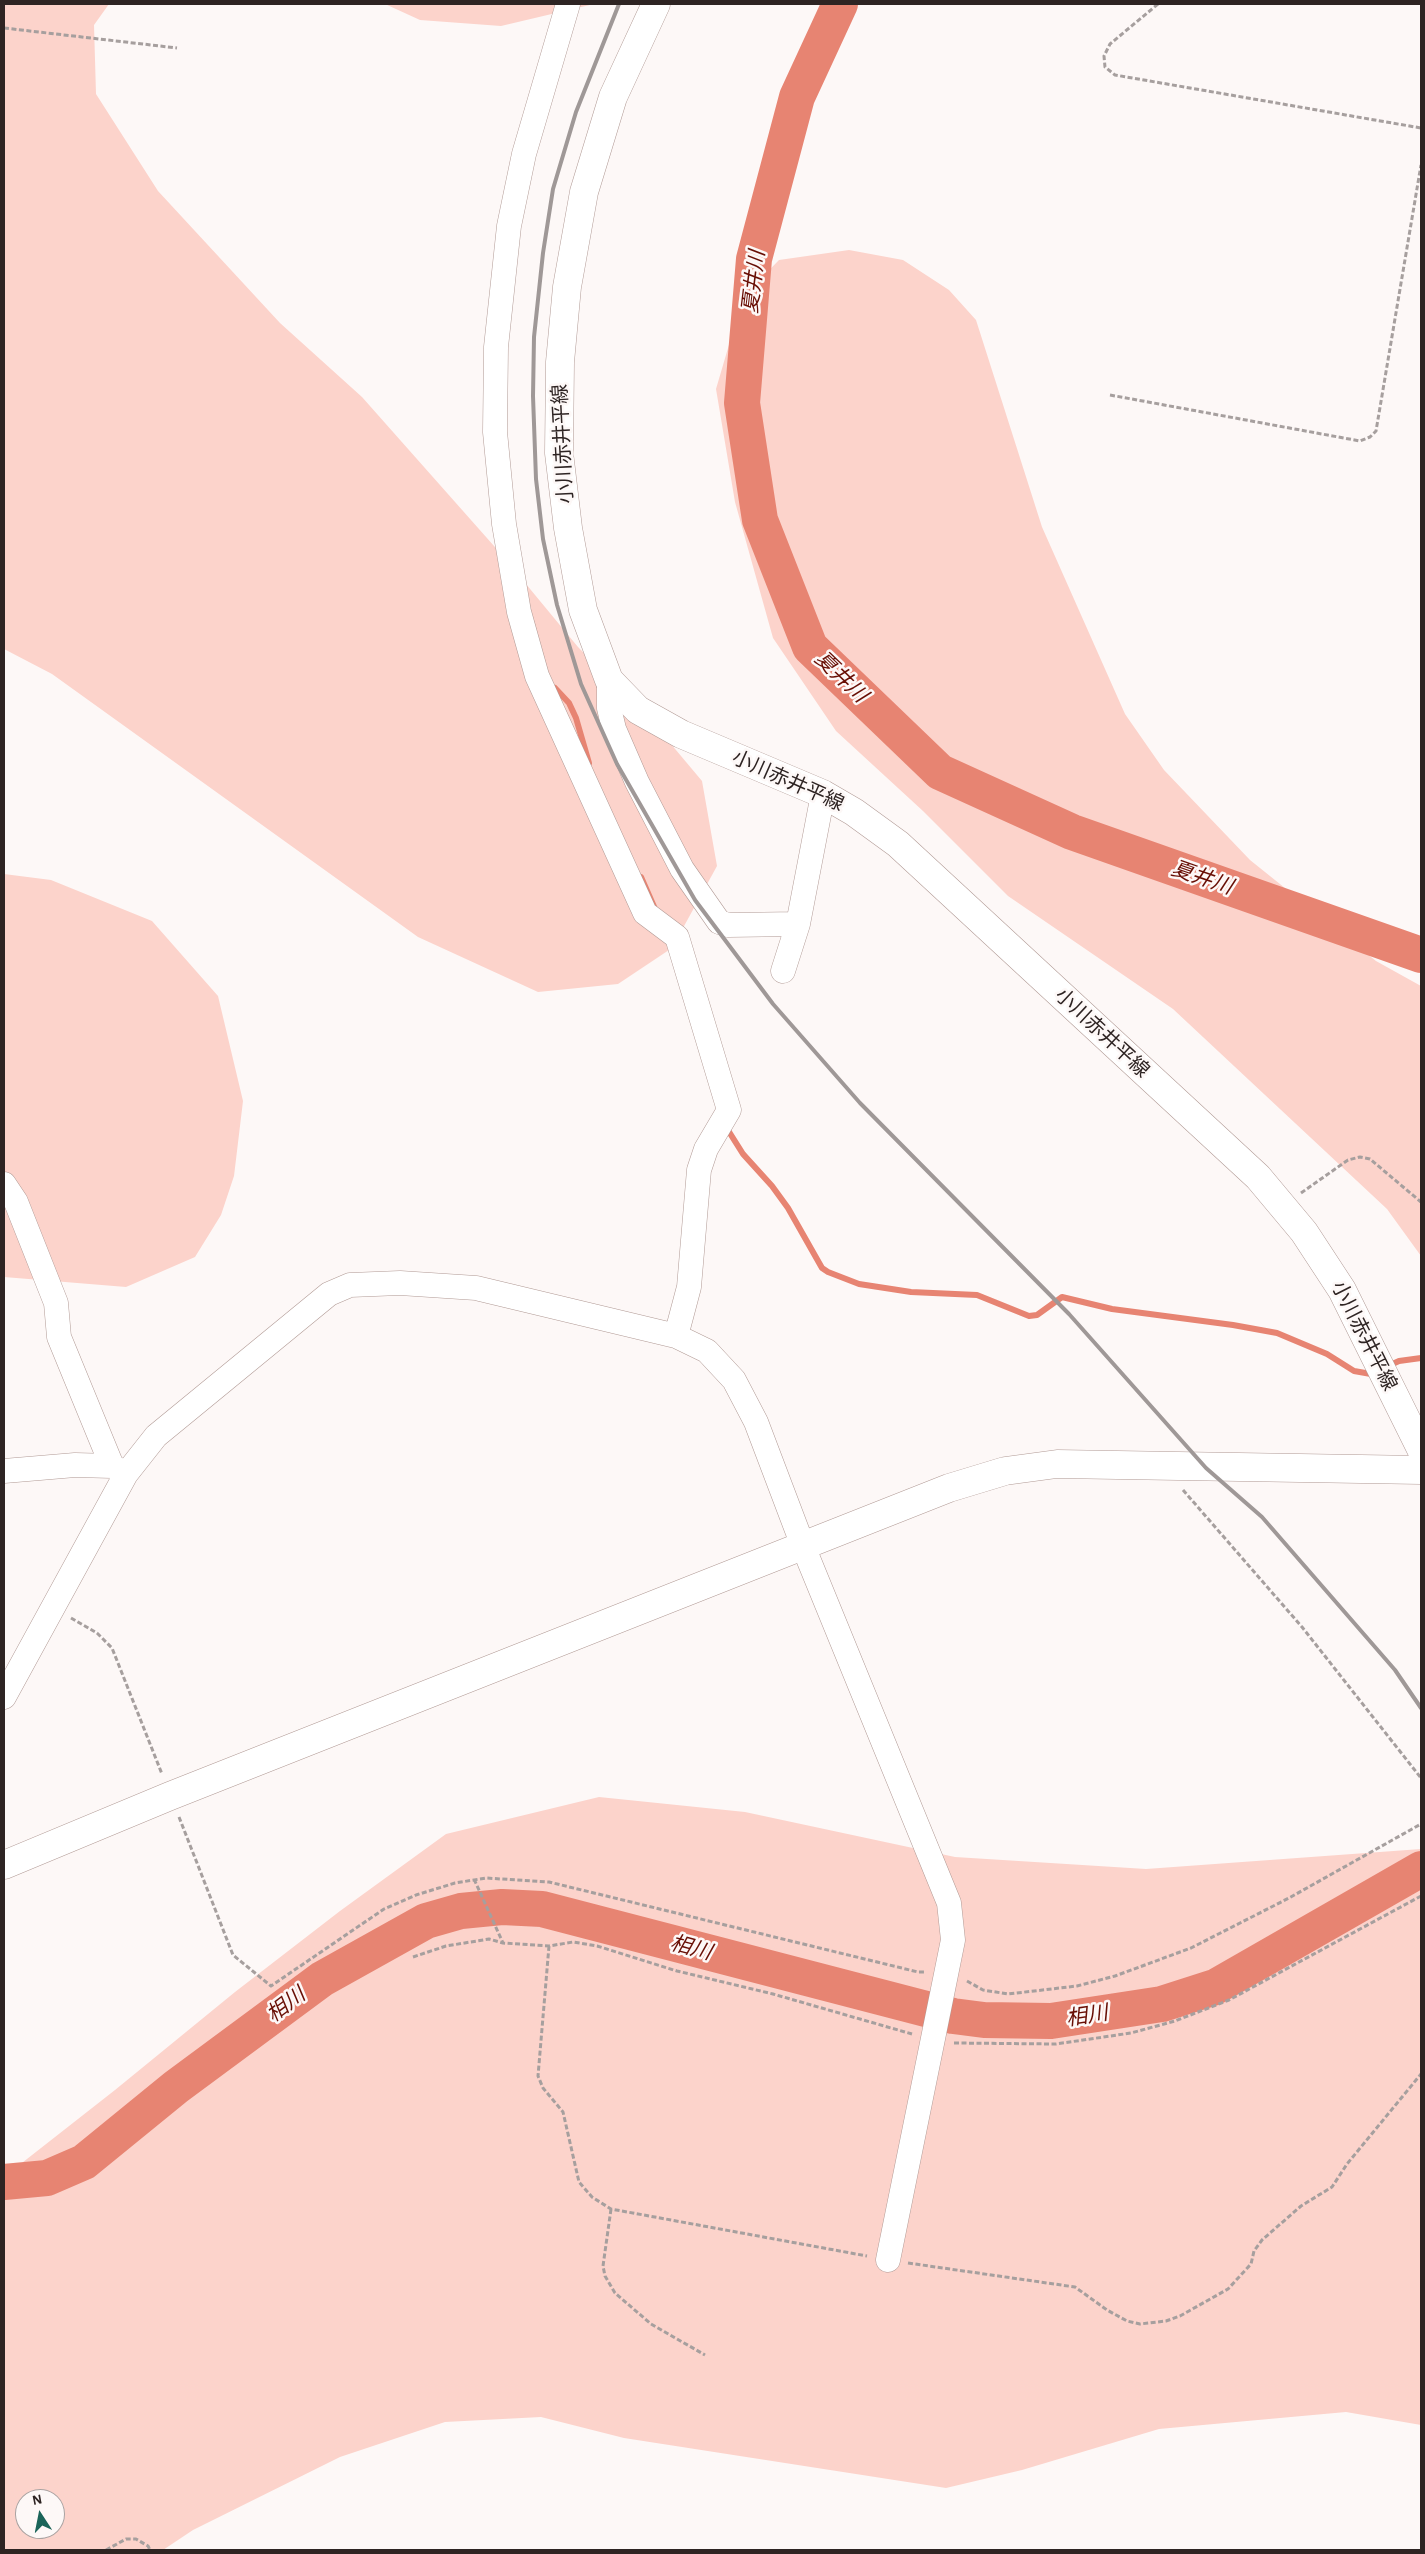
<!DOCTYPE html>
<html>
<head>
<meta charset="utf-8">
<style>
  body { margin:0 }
  #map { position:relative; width:1425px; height:2554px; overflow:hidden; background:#fdf8f7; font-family:"Alegreya Sans",sans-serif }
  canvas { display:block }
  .frame { position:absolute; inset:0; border:5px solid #2e2423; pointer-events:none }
  .north { position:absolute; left:15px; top:2489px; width:50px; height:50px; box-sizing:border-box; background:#fdf8f7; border:1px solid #aaa3a2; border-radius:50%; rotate:349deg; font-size:14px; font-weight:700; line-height:20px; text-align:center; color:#2e2423 }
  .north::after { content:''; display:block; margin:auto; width:18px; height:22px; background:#1b6459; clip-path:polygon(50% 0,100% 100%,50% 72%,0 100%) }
</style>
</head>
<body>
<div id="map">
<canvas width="1425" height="2554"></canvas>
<div class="frame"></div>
<div class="north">N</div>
</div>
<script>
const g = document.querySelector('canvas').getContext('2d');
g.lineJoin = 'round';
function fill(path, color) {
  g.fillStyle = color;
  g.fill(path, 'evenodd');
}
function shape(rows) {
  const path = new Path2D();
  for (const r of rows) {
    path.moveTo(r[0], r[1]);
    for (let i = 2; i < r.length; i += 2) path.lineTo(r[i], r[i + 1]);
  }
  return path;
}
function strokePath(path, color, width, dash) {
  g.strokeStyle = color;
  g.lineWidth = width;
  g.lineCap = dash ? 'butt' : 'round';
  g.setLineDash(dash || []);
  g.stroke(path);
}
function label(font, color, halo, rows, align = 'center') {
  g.font = font + ' "Alegreya Sans","Noto Sans JP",sans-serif';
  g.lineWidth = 5;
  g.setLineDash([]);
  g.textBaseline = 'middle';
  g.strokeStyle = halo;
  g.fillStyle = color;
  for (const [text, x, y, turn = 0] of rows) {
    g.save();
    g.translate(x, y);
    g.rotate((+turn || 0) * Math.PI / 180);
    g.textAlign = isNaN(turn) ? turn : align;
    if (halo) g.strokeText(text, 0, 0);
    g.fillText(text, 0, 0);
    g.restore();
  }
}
const green = shape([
  [4,4,109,4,94,25,96,94,158,191,280,323,362,397,502,555,578,647,655,725,702,781,717,866,672,948,618,984,538,992,418,937,52,674,4,649],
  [385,4,594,4,501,26,420,20],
  [849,250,903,260,949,290,976,320,1042,527,1125,714,1164,770,1250,860,1376,961,1421,986,1421,1256,1387,1209,1173,1009,1008,896,923,811,836,731,773,638,735,502,716,389,743,297,779,260],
  [4,874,51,880,152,921,218,996,243,1101,234,1176,221,1215,195,1257,126,1287,4,1277],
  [599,1797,745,1812,955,1857,1146,1869,1421,1849,1421,2425,1346,2412,1159,2429,1022,2470,946,2488,624,2438,541,2417,445,2422,340,2457,193,2530,163,2550,4,2550,4,2177,115,2090,235,1992,340,1911,446,1834],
  [25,2499,55,2499,55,2529,25,2529]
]);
const stream = shape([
  [555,688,569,703,576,718,589,763],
  [641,877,655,909],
  [726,1127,743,1154,772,1186,788,1208,822,1268,828,1272,859,1284,911,1292,977,1295,1029,1316,1037,1315,1062,1297,1112,1309,1233,1325,1277,1333,1327,1354,1354,1371,1371,1374,1374,1372],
  [1388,1366,1399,1361,1421,1358]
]);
const river = shape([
  [840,4,797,97,754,259,742,403,760,520,810,647,940,772,1072,832,1421,955],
  [4,2182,47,2178,84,2162,176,2087,322,1979,426,1921,461,1911,502,1907,542,1909,953,2016,984,2020,1051,2021,1162,2004,1215,1987,1421,1869]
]);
const path = shape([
  [1158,4,1110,44,1104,56,1105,67,1115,75,1421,128],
  [4,28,177,48],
  [1110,395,1360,441,1370,437,1376,431,1421,165],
  [1301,1193,1348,1160,1360,1157,1370,1159,1421,1202],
  [1183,1490,1302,1627,1421,1778],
  [71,1618,97,1633,112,1648,162,1774],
  [179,1817,233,1955,271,1986,384,1909,416,1895,455,1883,486,1878,549,1882,918,1972,926,1972],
  [474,1879,503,1943],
  [549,1946,538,2076,543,2088,563,2112,579,2182,592,2197,611,2209,867,2256],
  [413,1957,446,1946,489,1939,503,1943,549,1946,573,1942,597,1946,677,1971,773,1994,912,2034],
  [967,1981,983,1990,1008,1994,1077,1986,1115,1976,1191,1948,1289,1898,1421,1824],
  [954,2043,1056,2044,1131,2033,1175,2021,1229,2000,1421,1896],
  [611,2209,603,2266,605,2276,615,2293,651,2324,705,2355],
  [908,2263,1075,2287,1107,2310,1127,2321,1140,2324,1166,2321,1180,2316,1228,2289,1251,2264,1254,2251,1262,2240,1301,2206,1332,2187,1347,2164,1421,2074],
  [106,2550,126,2539,136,2539,148,2546,150,2550]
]);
const street = shape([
  [568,4,524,154,509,226,496,347,495,432,504,524,519,612,537,676,645,913,677,937,729,1110,706,1149,699,1170,689,1287,676,1336],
  [609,680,609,708,614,729,637,782,682,869,719,922,728,925,798,924],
  [783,971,798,924,823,794],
  [4,1184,16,1202,56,1303,59,1337,112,1466,126,1474],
  [4,1471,75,1465,112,1466],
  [4,1697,126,1474,156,1436,329,1294,350,1285,400,1283,476,1288,676,1336,707,1351,734,1380,756,1422,803,1546,949,1903,953,1940,888,2260]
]);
const secondary = shape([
  [656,4,613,97,584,192,567,287,560,362,559,453,568,528,583,610,609,680,638,710,681,734,823,794,854,812,898,844,1258,1177,1304,1232,1342,1290,1421,1449],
  [4,1865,170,1796,949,1488,1005,1471,1057,1464,1421,1470]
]);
const rail = shape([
  [619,4,576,112,553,189,543,253,534,337,533,396,536,479,543,539,557,605,581,684,617,764,695,900,773,1004,860,1103,1069,1314,1206,1468,1262,1517,1395,1670,1421,1708]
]);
const streetNames = [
  ["小川赤井平線",563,444,-93],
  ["小川赤井平線",788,781,24],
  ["小川赤井平線",1102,1033,43],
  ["小川赤井平線",1364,1336,63]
];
const waterNames = [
  ["夏井川",754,282,-83],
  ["夏井川",841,677,44],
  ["夏井川",1202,878,19],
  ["相川",691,1948,15],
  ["相川",286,2005,-37],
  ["相川",1087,2016,-9]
];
fill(green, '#fcd3cb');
strokePath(stream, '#e78472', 6);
strokePath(river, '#e78472', 36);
strokePath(street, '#b19a95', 25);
strokePath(secondary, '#b19a95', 29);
strokePath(path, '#a69f9e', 3, [5, 2.5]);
strokePath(street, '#fff', 24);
strokePath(secondary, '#fff', 28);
strokePath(rail, '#9f9897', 4);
label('20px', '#2e2423', '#fdf8f7', streetNames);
label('italic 21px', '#680e04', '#fdf8f7', waterNames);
</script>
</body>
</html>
